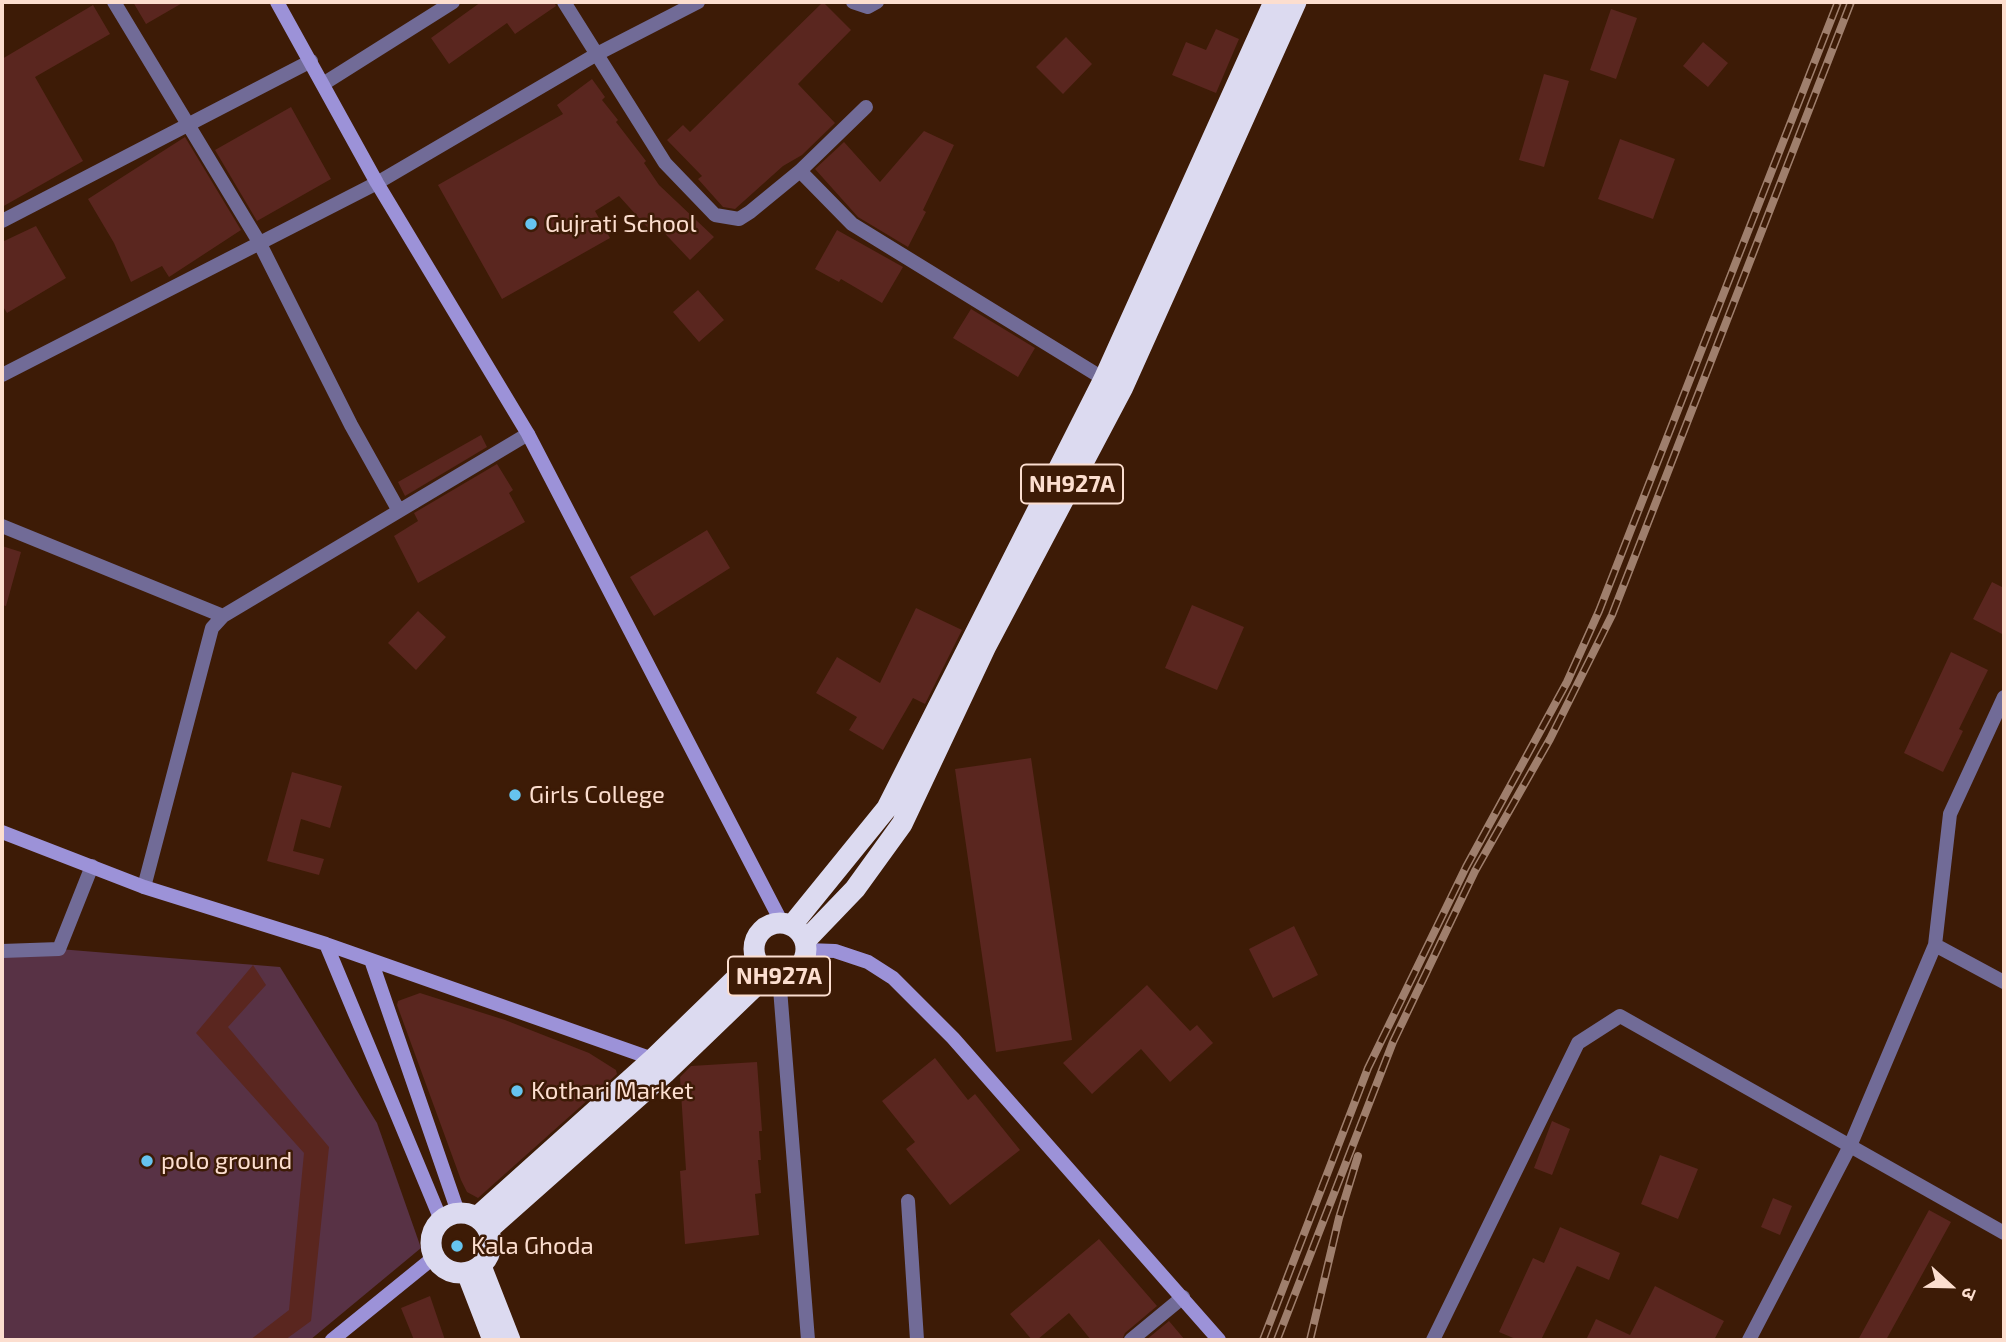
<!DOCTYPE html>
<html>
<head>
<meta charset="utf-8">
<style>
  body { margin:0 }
  #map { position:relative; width:2006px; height:1342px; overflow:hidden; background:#3d1b06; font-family:"Exo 2","Noto Sans Devanagari",sans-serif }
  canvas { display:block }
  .frame { position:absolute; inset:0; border:4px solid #fcdecf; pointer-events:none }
  .north { position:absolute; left:1915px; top:1251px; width:70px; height:70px; -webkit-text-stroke:5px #3d1b06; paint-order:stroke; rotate:112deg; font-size:19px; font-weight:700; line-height:28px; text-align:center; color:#fcdecf }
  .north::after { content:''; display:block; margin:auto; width:24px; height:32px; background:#fcdecf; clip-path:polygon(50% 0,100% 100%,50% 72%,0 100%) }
</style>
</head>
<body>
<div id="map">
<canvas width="2006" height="1342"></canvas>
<div class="frame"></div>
<div class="north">उ</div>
</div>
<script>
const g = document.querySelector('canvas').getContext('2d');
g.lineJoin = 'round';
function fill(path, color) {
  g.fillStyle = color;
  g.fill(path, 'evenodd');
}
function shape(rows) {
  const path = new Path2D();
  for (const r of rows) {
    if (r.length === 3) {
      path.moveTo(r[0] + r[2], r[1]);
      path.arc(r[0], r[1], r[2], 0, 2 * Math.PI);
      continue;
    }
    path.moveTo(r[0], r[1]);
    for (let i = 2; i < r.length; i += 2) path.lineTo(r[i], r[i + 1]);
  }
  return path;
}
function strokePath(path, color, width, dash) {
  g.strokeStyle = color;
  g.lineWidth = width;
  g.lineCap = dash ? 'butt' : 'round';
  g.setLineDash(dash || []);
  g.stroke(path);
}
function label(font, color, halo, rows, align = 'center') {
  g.font = font + ' "Exo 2",sans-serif';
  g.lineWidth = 5;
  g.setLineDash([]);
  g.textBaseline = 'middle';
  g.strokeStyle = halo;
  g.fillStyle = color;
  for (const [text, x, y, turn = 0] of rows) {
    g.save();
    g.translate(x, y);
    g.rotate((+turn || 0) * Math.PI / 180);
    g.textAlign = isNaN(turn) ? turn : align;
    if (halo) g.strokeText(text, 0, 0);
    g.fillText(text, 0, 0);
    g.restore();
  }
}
const green = shape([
  [59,949,280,967,377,1123,421,1248,310,1340,2,1340,2,951]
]);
const building = shape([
  [133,2,184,2,146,24],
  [481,2,554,2,556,6,515,34,507,23,449,64,431,38],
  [823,2,851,30,798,84,835,123,802,155,783,166,735,209,723,207,698,179,702,176,667,140,683,125,690,132],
  [93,5,110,34,35,77,83,161,2,207,2,59],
  [1611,9,1637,18,1616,79,1590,70],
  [1216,29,1239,39,1216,93,1172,75,1186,42,1206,50],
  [1066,37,1092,64,1063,94,1036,67],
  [1703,42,1728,63,1708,87,1683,66],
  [1544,74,1569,81,1544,167,1519,160],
  [592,79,605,97,602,100,618,120,616,122,646,161,644,163,659,185,714,237,690,260,654,222,648,228,619,196,595,211,610,238,502,299,438,185,563,114,557,105],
  [291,107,331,179,257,221,215,150],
  [924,131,954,145,923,210,926,212,908,247,858,217,815,169,844,142,880,182],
  [185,137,241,230,169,277,162,266,131,282,114,243,88,199],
  [1620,139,1675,159,1653,219,1598,199],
  [36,226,66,278,7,313,2,305,2,242],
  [837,230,903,267,882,303,841,279,839,282,815,269],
  [698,290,724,320,699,342,673,312],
  [971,309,1035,348,1018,377,953,338],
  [481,435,487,447,405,496,398,482],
  [497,464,513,490,509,493,525,522,418,583,394,536,418,521,414,513],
  [707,530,730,568,654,616,630,577],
  [2,546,21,552,6,606,2,605],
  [1992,582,2004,588,2004,635,1973,619],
  [1192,605,1244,627,1217,690,1165,668],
  [916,608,962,630,925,704,913,698,883,750,849,730,857,717,816,693,837,657,880,683],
  [418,611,446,637,416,670,388,643],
  [1951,652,1988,670,1959,729,1963,731,1943,772,1904,753],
  [1031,758,1072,1040,996,1052,955,769],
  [292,772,342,786,330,828,301,819,293,851,324,859,319,875,267,861],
  [1294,926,1318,975,1273,998,1249,949],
  [253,965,266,985,228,1027,329,1147,311,1321,285,1340,250,1340,289,1310,304,1153,196,1033],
  [1147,985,1190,1031,1197,1025,1213,1043,1170,1082,1141,1049,1092,1094,1063,1063],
  [420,993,505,1020,589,1053,616,1070,617,1074,478,1198,467,1192,461,1180,397,1005,398,1001],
  [935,1058,968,1100,975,1094,1020,1150,950,1205,906,1149,915,1142,882,1101],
  [757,1062,762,1131,759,1131,761,1160,758,1160,761,1193,755,1194,759,1235,685,1244,680,1171,686,1170,680,1077,691,1066],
  [1552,1121,1570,1129,1552,1175,1534,1168],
  [1660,1155,1698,1169,1678,1219,1641,1204],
  [1773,1198,1792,1206,1780,1235,1761,1227],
  [1929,1210,1951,1222,1886,1340,1858,1340],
  [1560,1227,1620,1253,1609,1280,1577,1266,1541,1340,1518,1340,1499,1332,1533,1258,1544,1263],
  [1099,1239,1157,1306,1125,1333,1122,1340,1091,1340,1069,1313,1037,1340,1032,1340,1010,1314],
  [1655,1286,1724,1321,1714,1340,1586,1340,1596,1319,1630,1335],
  [430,1296,445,1340,414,1340,401,1308],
  [1169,1321,1185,1340,1146,1340]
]);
const street = shape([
  [114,2,259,242,351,425,399,511],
  [564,2,665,163,715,215,739,219,750,212,800,171,866,107],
  [853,2,868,7,877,2],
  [323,84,453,2],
  [800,171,852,224,1104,379],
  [2,221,311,61],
  [2,375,377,183,597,54,698,2],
  [2,526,223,616],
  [2004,697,1950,814,1935,945,2004,982],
  [144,887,212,628,223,616,528,434],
  [2,951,59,949,92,866],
  [779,976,808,1340],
  [908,1201,917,1340],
  [1131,1340,1183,1297],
  [1433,1340,1578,1043,1620,1016,2004,1233],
  [1749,1340,1850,1146,1935,945]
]);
const secondary = shape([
  [277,2,377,183,528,434,782,923],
  [2,832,144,887,326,944,653,1059],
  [326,944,441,1220],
  [807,950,835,951,868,962,893,978,953,1038,1219,1340],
  [371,960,458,1212],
  [332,1340,433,1258]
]);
const highway = shape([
  [780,949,26],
  [792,925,887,808,1104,379,1274,2],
  [806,940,855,889,902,824,986,646,1123,387,1296,2],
  [461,1243,30],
  [477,1217,653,1059,756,959],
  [488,1230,665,1073,769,973],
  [481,1266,510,1340],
  [467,1273,493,1340]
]);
const rail = shape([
  [1263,1340,1368,1068,1466,867,1567,682,1599,611,1838,2],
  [1277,1340,1393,1042,1475,871,1550,739,1612,615,1851,2],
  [1310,1340,1339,1218,1358,1156]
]);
const markers = [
  [531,224,7,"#66c4ef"],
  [515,795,7,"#66c4ef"],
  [517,1091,7,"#66c4ef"],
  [147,1161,7,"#66c4ef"],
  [457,1246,7,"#66c4ef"]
];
const shields = [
  [1072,484,102],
  [779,976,102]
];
const shieldNames = [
  ["NH927A",1072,484],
  ["NH927A",779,976]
];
const poiNames = [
  ["Gujrati School",545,224],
  ["Girls College",529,795],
  ["Kothari Market",531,1091],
  ["polo ground",161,1161],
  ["Kala Ghoda",471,1246]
];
fill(green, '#583245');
fill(building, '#5a261f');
strokePath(street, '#716b97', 14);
strokePath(secondary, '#9c92d8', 14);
strokePath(highway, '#dcdaf0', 21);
strokePath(rail, '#9f7f6d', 8);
strokePath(rail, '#3d1b06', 5, [16]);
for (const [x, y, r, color] of markers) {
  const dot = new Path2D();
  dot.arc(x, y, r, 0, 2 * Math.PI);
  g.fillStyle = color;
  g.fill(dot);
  strokePath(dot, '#3d1b06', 2.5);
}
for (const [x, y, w] of shields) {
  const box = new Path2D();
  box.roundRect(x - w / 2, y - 19.5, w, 39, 5);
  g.fillStyle = '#3d1b06';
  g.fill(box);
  strokePath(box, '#fcdecf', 2);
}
label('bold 23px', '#fcdecf', null, shieldNames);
label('24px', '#fcdecf', '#3d1b06', poiNames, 'left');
</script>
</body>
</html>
